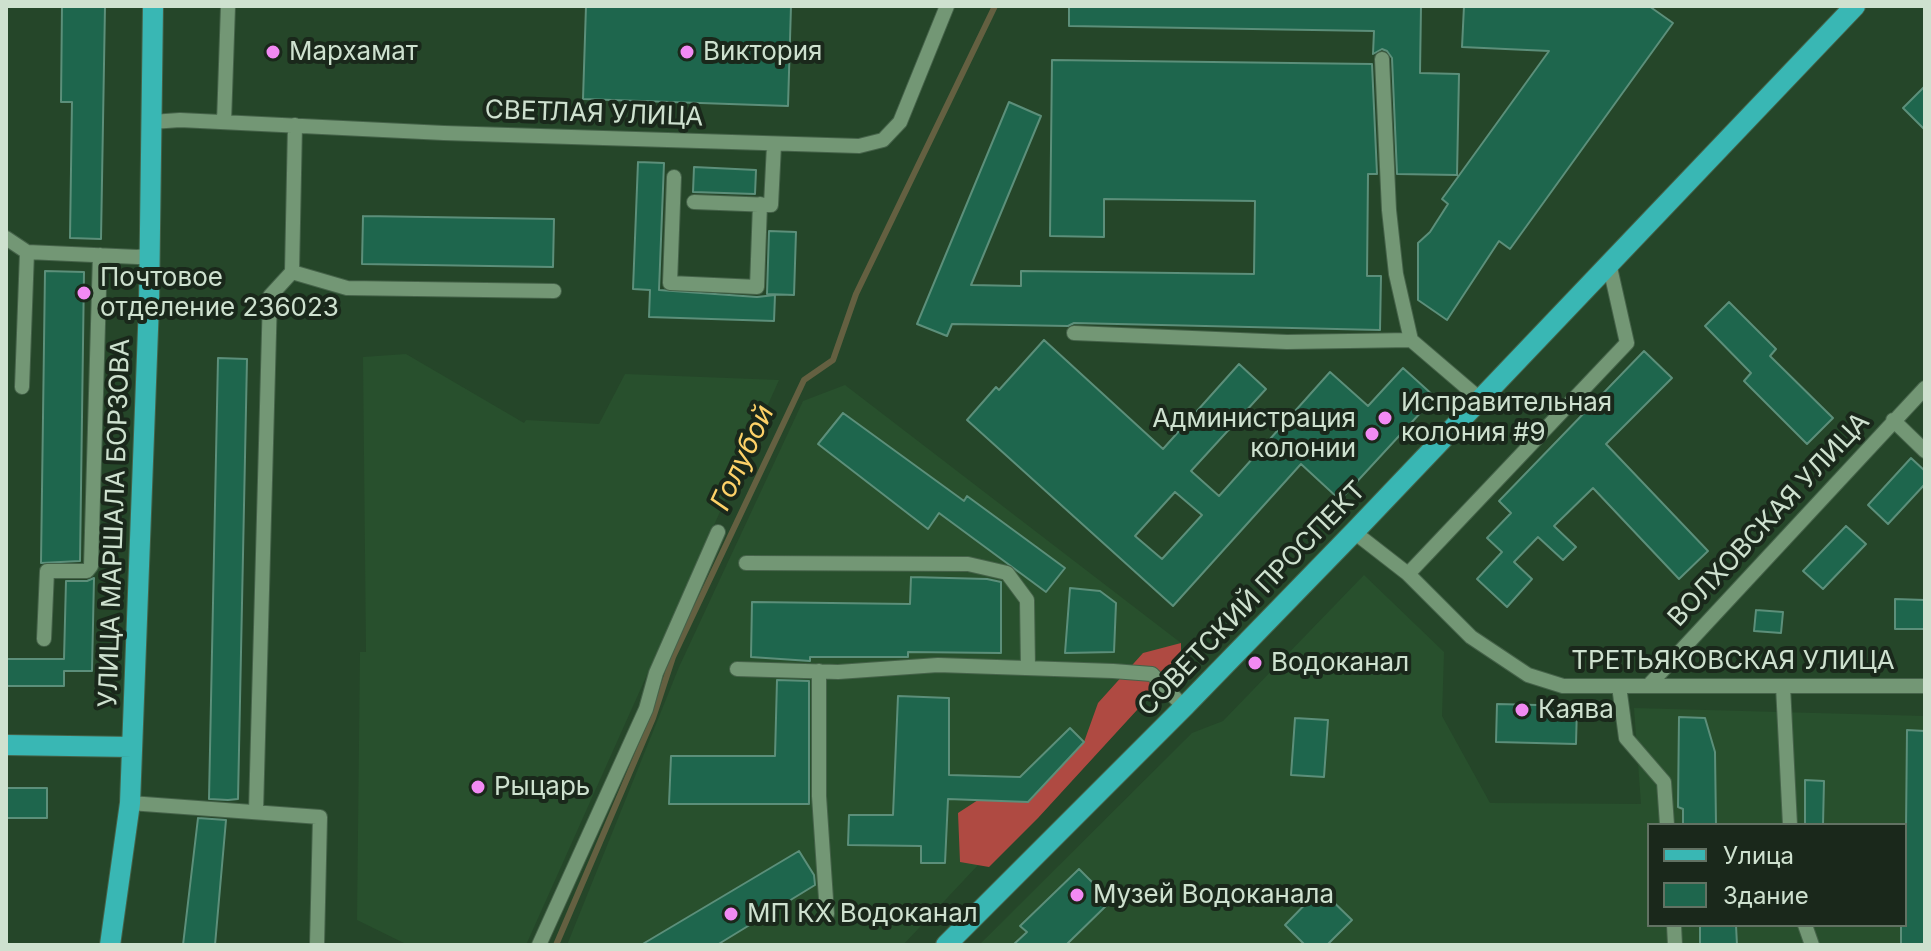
<!DOCTYPE html>
<html>
<head>
<meta charset="utf-8">
<style>
  body { margin:0 }
  #map { position:relative; width:1931px; height:951px; overflow:hidden; background:#254629; font-family:Inter,sans-serif }
  canvas { display:block }
  .frame { position:absolute; inset:0; border:8px solid #cee1cf; pointer-events:none }
  .legend { position:absolute; left:1647px; top:823px; width:260px; height:104px; box-sizing:border-box; background:#1a281b; border:2px solid #627263; margin:0; padding:10px 14px; list-style:none; font-size:24px; color:#cee1cf }
  .legend li { display:flex; align-items:center; gap:16px; height:40px }
  .legend b { width:40px; border:2px solid #627263 }
</style>
</head>
<body>
<div id="map">
<canvas width="1931" height="951"></canvas>
<div class="frame"></div>
<ul class="legend">
<li><b style="height:10px;background:#39b7b4"></b>Улица</li>
<li><b style="height:22px;background:#1e664d"></b>Здание</li>
</ul>
</div>
<script>
const g = document.querySelector('canvas').getContext('2d');
g.lineJoin = 'round';
function fill(path, color) {
  g.fillStyle = color;
  g.fill(path, 'evenodd');
}
function shape(rows) {
  const path = new Path2D();
  for (const r of rows) {
    path.moveTo(r[0], r[1]);
    for (let i = 2; i < r.length; i += 2) path.lineTo(r[i], r[i + 1]);
  }
  return path;
}
function strokePath(path, color, width, dash) {
  g.strokeStyle = color;
  g.lineWidth = width;
  g.lineCap = dash ? 'butt' : 'round';
  g.setLineDash(dash || []);
  g.stroke(path);
}
function label(font, color, halo, rows, align = 'center') {
  g.font = font + ' Inter,sans-serif';
  g.lineWidth = 8;
  g.setLineDash([]);
  g.textBaseline = 'middle';
  g.strokeStyle = halo;
  g.fillStyle = color;
  for (const [text, x, y, turn = 0] of rows) {
    g.save();
    g.translate(x, y);
    g.rotate((+turn || 0) * Math.PI / 180);
    g.textAlign = isNaN(turn) ? turn : align;
    if (halo) g.strokeText(text, 0, 0);
    g.fillText(text, 0, 0);
    g.restore();
  }
}
const built = shape([
  [406,354,524,423,526,420,599,424,625,374,779,380,526,945,408,945,357,920,360,652,366,652,363,357],
  [845,385,1181,643,1039,800,903,945,567,945,679,667,803,401],
  [1364,575,1444,652,1442,716,1490,803,1641,804,1634,708,1925,716,1925,945,979,945,1192,733,1223,721],
  [1649,825,1905,825,1905,925,1649,925]
]);
const forest = shape([
  [1181,643,1181,662,1038,818,989,867,960,862,958,813,978,800,1029,802,1084,742,1098,703,1143,653]
]);
const stream = shape([
  [556,945,653,718,673,657,804,380,833,360,856,294,995,6]
]);
const building = shape([
  [62,6,105,6,101,239,70,238,72,102,61,102,62,6],
  [586,6,791,6,788,106,583,99,586,6],
  [1069,6,1421,6,1420,73,1459,74,1457,175,1397,174,1392,58,1387,51,1382,49,1373,54,1374,31,1069,26,1069,6],
  [1464,6,1649,6,1673,23,1510,249,1499,241,1447,320,1418,300,1418,243,1430,232,1448,204,1442,199,1549,51,1462,47,1464,6],
  [1052,60,1372,64,1377,174,1368,174,1367,276,1381,276,1380,330,1074,323,1068,326,952,324,947,336,917,324,1009,102,1041,116,971,285,1021,286,1021,271,1254,274,1255,201,1104,199,1104,237,1050,236,1052,60],
  [1925,86,1925,130,1903,108,1925,86],
  [638,162,664,163,659,290,757,297,775,295,774,321,649,317,650,290,633,289,638,162],
  [694,167,756,170,755,194,693,192,694,167],
  [363,216,554,219,553,267,362,264,363,216],
  [769,231,796,232,794,295,767,294,769,231],
  [45,271,84,272,80,561,41,563,45,271],
  [1729,302,1776,349,1770,356,1833,418,1807,444,1744,381,1751,373,1705,326,1729,302],
  [1044,340,1163,449,1239,364,1266,389,1191,471,1219,496,1330,372,1368,406,1403,368,1435,397,1340,500,1301,464,1173,606,967,420,996,387,999,390,1044,340],
  [1175,492,1202,515,1162,559,1135,536,1175,492],
  [1644,351,1672,378,1606,444,1708,551,1679,579,1593,488,1554,526,1576,547,1563,560,1538,537,1514,562,1532,579,1507,607,1477,579,1502,552,1487,538,1511,513,1499,501,1644,351],
  [218,358,247,359,238,799,228,800,209,799,218,358],
  [843,413,964,501,967,496,1065,568,1046,592,939,513,928,529,818,444,843,413],
  [1911,458,1925,471,1925,484,1888,524,1868,505,1911,458],
  [1846,526,1866,544,1823,589,1803,571,1846,526],
  [911,577,987,579,1001,582,1001,653,908,652,908,657,810,657,810,661,751,657,752,602,910,604,911,577],
  [94,578,92,671,64,671,64,686,6,686,6,659,64,659,66,581,87,581,94,578],
  [1070,588,1100,591,1116,603,1114,652,1065,653,1070,588],
  [1895,599,1925,600,1924,629,1895,629,1895,599],
  [1756,610,1783,612,1781,633,1754,631,1756,610],
  [777,680,809,681,809,804,669,804,671,756,775,756,777,680],
  [898,696,949,698,949,775,1020,777,1070,728,1084,742,1028,802,948,799,945,863,921,863,921,846,848,845,849,815,893,815,898,696],
  [1497,704,1577,706,1576,744,1496,742,1497,704],
  [1679,717,1705,718,1715,752,1716,825,1683,825,1683,809,1678,807,1679,717],
  [1295,718,1328,720,1324,777,1291,775,1295,718],
  [1907,730,1925,731,1925,945,1901,945,1901,925,1905,925,1907,730],
  [1805,780,1824,781,1823,825,1805,825,1805,780],
  [6,788,47,788,47,818,6,818,6,788],
  [198,818,226,820,215,945,183,945,198,818],
  [799,851,814,875,815,885,717,945,641,945,799,851],
  [1079,869,1111,901,1066,945,1013,945,1027,932,1020,926,1079,869],
  [1320,889,1352,920,1327,945,1305,945,1285,925,1320,889],
  [1700,925,1736,925,1737,945,1700,945,1700,925]
]);
const minor = shape([
  [1382,59,1389,210,1396,274,1411,340,1480,399],
  [152,122,180,120,444,133,859,146,883,140,900,122,947,6],
  [224,122,228,6],
  [295,125,292,272,347,288,554,291],
  [674,177,670,283,757,287,760,204],
  [694,202,771,205,774,145],
  [6,238,27,252,138,257,149,255],
  [1074,333,1287,342,1411,340],
  [22,387,27,252],
  [1893,420,1925,451],
  [1354,532,1408,574,1471,637,1528,675,1563,686,1925,686],
  [746,563,968,564,1007,573,1027,600,1028,668],
  [1408,574,1627,343,1609,263],
  [44,639,47,571,87,571,91,566,100,255],
  [737,669,838,672,938,665,1113,671,1152,674,1184,707],
  [819,671,819,796,827,914],
  [1649,685,1925,388],
  [1619,686,1626,738,1664,782,1667,825],
  [1783,686,1790,825],
  [130,803,320,817,317,945],
  [256,811,270,296,292,272],
  [1674,925,1675,945],
  [1805,925,1812,945],
  [539,945,646,709,656,673,718,532]
]);
const major = shape([
  [6,745,132,747],
  [110,945,130,803,149,303,153,6],
  [946,945,1184,707,1354,532,1855,6]
]);
const markers = [
  [273,52,8,"#f28af3"],
  [687,52,8,"#f28af3"],
  [84,293,8,"#f28af3"],
  [1385,418,8,"#f28af3"],
  [1372,434,8,"#f28af3"],
  [1255,663,8,"#f28af3"],
  [1522,710,8,"#f28af3"],
  [478,787,8,"#f28af3"],
  [1077,895,8,"#f28af3"],
  [731,914,8,"#f28af3"]
];
const poiNames = [
  ["Мархамат",289,52],
  ["Виктория",703,52],
  ["Почтовое",100,278],
  ["отделение 236023",100,308],
  ["Исправительная",1401,403],
  ["колония #9",1401,433],
  ["Администрация",1356,419,"right"],
  ["колонии",1356,449,"right"],
  ["Водоканал",1271,663],
  ["Каява",1538,710],
  ["Рыцарь",494,787],
  ["Музей Водоканала",1093,895],
  ["МП КХ Водоканал",747,914]
];
const streetNames = [
  ["СВЕТЛАЯ УЛИЦА",594,114,2],
  ["ВОЛХОВСКАЯ УЛИЦА",1769,520,-47],
  ["УЛИЦА МАРШАЛА БОРЗОВА",115,523,-88],
  ["СОВЕТСКИЙ ПРОСПЕКТ",1252,599,-46],
  ["ТРЕТЬЯКОВСКАЯ УЛИЦА",1733,661]
];
const waterNames = [
  ["Голубой",743,458,-65]
];
fill(built, '#28502d');
fill(forest, '#af4a42');
strokePath(stream, '#646041', 6);
fill(building, '#1e664d');
strokePath(building, '#5c8f7a', 2);
strokePath(minor, '#456249', 16);
strokePath(major, '#456249', 22);
strokePath(minor, '#739775', 14);
strokePath(major, '#39b7b4', 20);
for (const [x, y, r, color] of markers) {
  const dot = new Path2D();
  dot.arc(x, y, r, 0, 2 * Math.PI);
  g.fillStyle = color;
  g.fill(dot);
  strokePath(dot, '#1a281b', 3);
}
label('26px', '#cee1cf', '#1a281b', poiNames, 'left');
label('26px', '#cee1cf', '#1a281b', streetNames);
label('italic 28px', '#fdd168', '#1a281b', waterNames);
</script>
</body>
</html>
